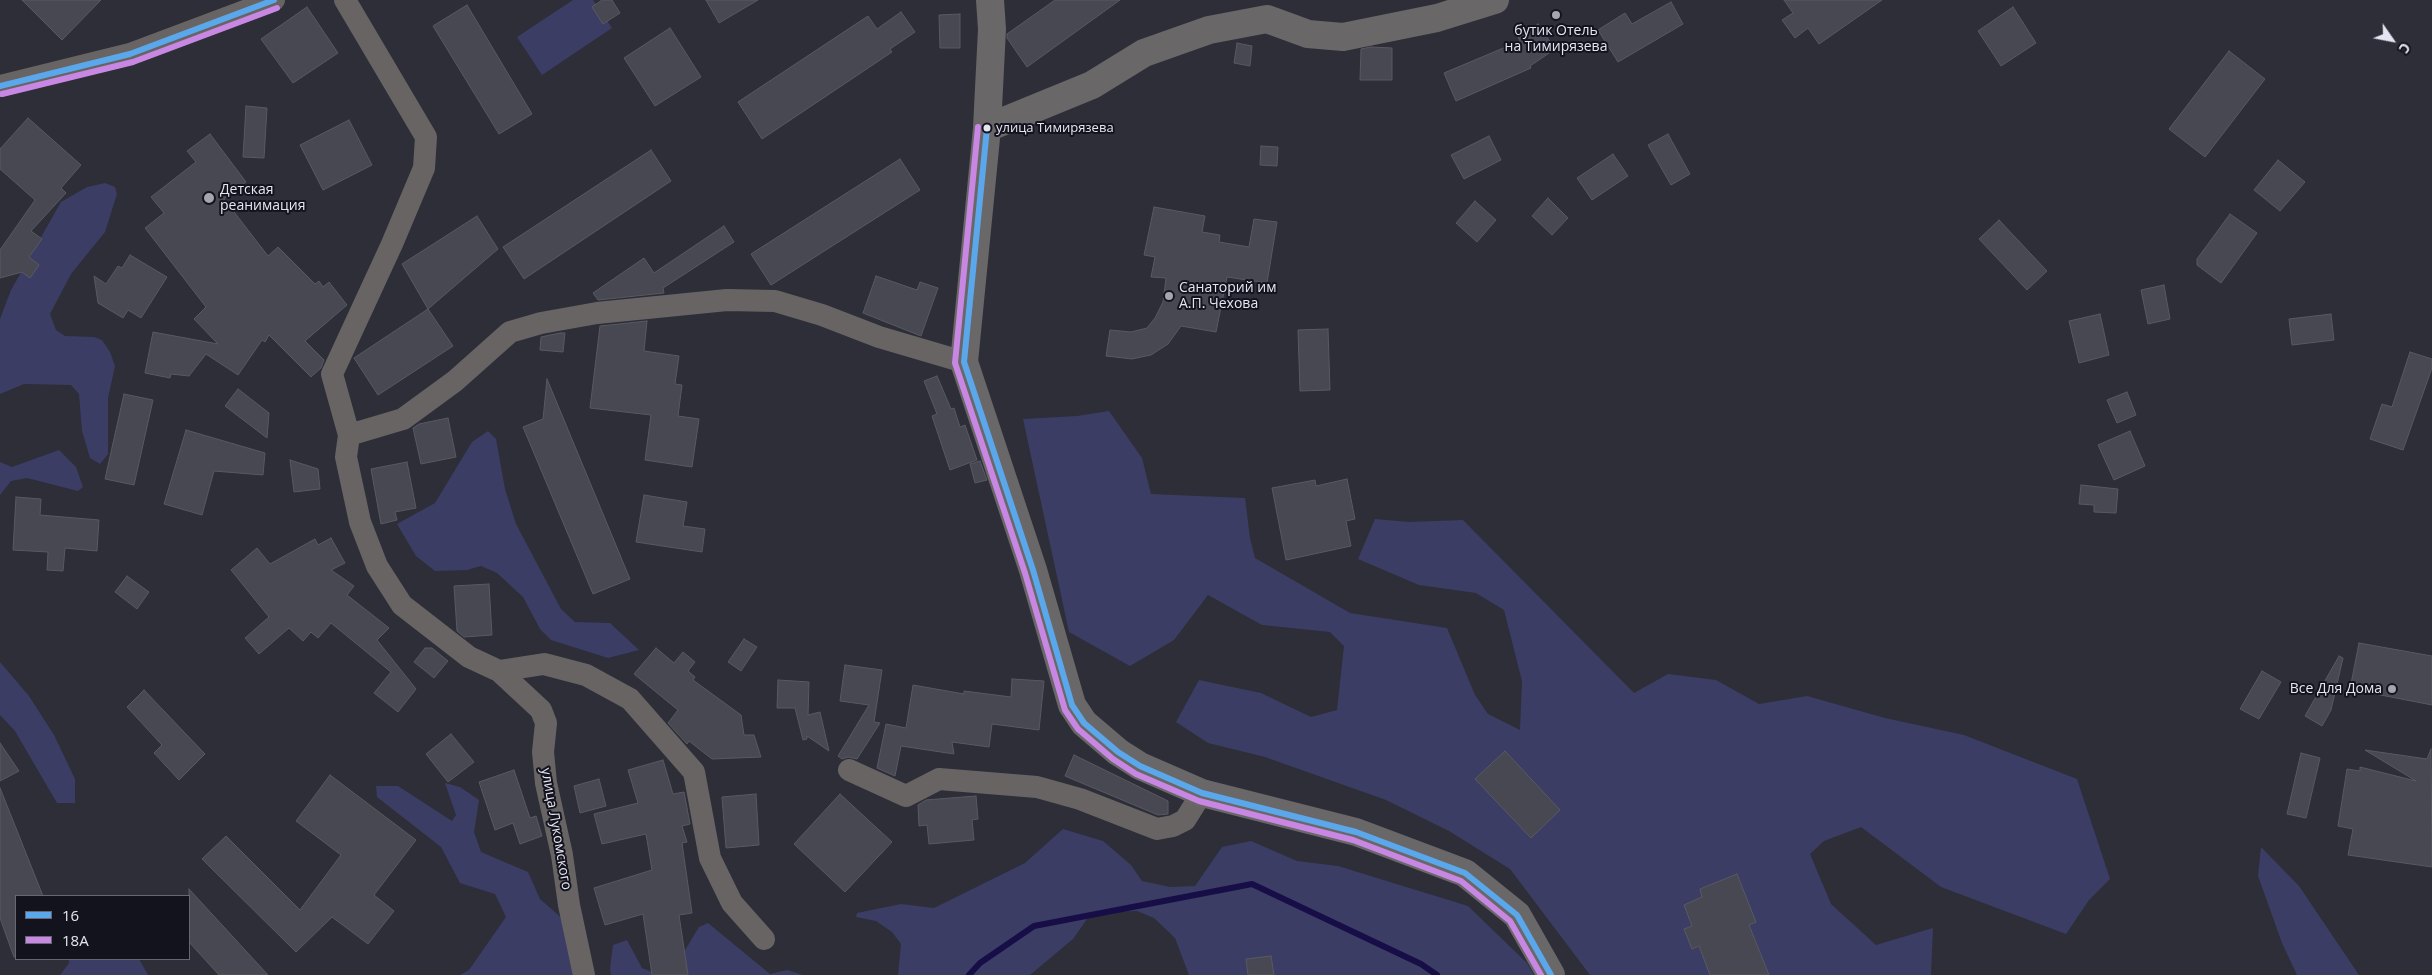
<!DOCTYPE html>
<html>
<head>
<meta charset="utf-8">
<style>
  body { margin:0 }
  #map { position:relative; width:2432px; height:975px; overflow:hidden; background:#2d2e38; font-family:"Open Sans",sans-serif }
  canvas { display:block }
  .legend { position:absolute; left:15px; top:895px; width:175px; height:65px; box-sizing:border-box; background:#12131c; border:1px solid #666772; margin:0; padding:6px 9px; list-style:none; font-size:15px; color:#e4e5f2 }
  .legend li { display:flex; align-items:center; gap:10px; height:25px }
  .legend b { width:25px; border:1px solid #666772 }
  .north { position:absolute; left:2367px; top:15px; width:50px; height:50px; -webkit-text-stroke:4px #12131c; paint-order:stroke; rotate:123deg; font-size:14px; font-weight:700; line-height:20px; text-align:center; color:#e4e5f2 }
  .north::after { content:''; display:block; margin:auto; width:18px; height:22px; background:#e4e5f2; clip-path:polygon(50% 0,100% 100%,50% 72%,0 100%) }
</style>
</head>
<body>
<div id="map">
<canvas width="2432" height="975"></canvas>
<ul class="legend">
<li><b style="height:6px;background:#5aa8eb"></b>16</li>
<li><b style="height:6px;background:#c787e3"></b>18А</li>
</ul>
<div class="north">С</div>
</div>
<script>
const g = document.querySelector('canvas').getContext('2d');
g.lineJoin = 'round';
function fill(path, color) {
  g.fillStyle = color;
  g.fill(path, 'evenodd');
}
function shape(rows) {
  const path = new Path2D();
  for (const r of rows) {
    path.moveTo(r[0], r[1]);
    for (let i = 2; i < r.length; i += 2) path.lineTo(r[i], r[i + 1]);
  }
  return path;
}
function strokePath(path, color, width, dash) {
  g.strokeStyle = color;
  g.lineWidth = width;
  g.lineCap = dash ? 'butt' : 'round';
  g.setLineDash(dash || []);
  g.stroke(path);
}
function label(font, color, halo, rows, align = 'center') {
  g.font = font + ' "Open Sans",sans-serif';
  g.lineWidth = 4;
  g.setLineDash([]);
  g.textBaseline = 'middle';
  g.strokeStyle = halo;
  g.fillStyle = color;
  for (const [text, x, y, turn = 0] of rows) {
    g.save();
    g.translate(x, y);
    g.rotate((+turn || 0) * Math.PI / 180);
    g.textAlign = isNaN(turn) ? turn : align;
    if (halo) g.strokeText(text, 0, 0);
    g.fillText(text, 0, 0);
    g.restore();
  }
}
const green = shape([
  [573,0,593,0,612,28,542,75,517,37],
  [105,183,115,187,117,194,105,232,71,274,50,314,56,330,65,336,94,337,102,340,110,352,115,366,108,398,108,454,100,464,90,458,82,431,79,394,71,385,24,384,0,394,0,319,11,290,61,202,87,187],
  [1109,411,1142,458,1151,494,1245,498,1250,538,1255,558,1350,613,1447,628,1475,695,1488,714,1520,730,1522,681,1504,610,1476,593,1419,585,1358,559,1375,519,1409,522,1463,520,1634,693,1668,674,1716,680,1759,704,1807,696,1885,718,1964,735,2077,779,2110,879,2089,900,2066,934,1941,887,1861,827,1824,841,1810,854,1831,904,1876,945,1933,928,1931,975,1590,975,1510,869,1449,831,1386,800,1265,757,1208,743,1176,722,1199,680,1261,693,1311,717,1337,710,1344,646,1330,632,1262,625,1208,595,1174,640,1130,666,1069,632,1023,419,1077,416],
  [488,431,496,439,505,489,516,524,561,609,575,622,610,623,639,650,608,658,551,640,540,629,523,597,497,573,481,566,467,570,435,571,416,556,397,524,435,503,472,442],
  [59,450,76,467,83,487,78,491,27,478,11,481,0,495,0,462,12,467],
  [0,662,29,696,54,735,75,779,75,803,57,803,15,731,0,715],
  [445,783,460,787,479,800,474,832,481,852,528,872,540,899,564,920,576,975,460,975,469,970,506,917,495,894,460,883,441,847,377,797,376,786,398,786,452,821,456,815],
  [1063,829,1103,841,1131,865,1142,881,1170,887,1195,886,1222,847,1251,841,1297,861,1338,866,1468,906,1527,963,1534,975,1189,975,1175,938,1154,918,1137,911,1103,912,1087,919,1073,939,1030,975,898,975,901,944,892,932,876,921,856,917,857,913,901,904,934,908,1025,863],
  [2261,847,2299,886,2359,975,2297,975,2282,943,2258,876],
  [708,923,770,974,787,970,803,975,670,975,699,927],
  [627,940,642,968,660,975,611,975,610,969,613,945],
  [69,959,139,959,148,975,60,975,69,963]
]);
const stream = shape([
  [969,975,980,963,1034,926,1252,884,1421,964,1437,975]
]);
const building = shape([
  [22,0,101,0,62,40,22,0],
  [602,0,612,0,620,13,603,24,592,7,602,0],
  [706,0,758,0,719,23,706,0],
  [1055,0,1120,0,1027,67,1007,38,1007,34,1055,0],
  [1784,0,1882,0,1819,44,1808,28,1795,38,1782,20,1793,13,1784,0],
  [1671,2,1683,24,1618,62,1598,30,1625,13,1632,24,1671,2],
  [467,5,532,114,499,134,433,26,467,5],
  [307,7,338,53,293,83,261,39,307,7],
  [2013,7,2036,43,2001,66,1978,31,2013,7],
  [901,12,915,32,890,49,892,52,762,139,738,102,868,16,877,29,901,12],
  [960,14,960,48,940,48,939,15,960,14],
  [1538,24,1555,49,1530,66,1531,68,1456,101,1444,73,1520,41,1518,37,1538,24],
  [670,28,701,77,655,106,624,58,670,28],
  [1237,43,1252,46,1250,66,1234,63,1237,43],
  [1371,47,1392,48,1392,80,1360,80,1361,49,1371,47],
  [2229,51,2265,79,2205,157,2169,129,2229,51],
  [246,106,267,108,264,158,243,157,246,106],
  [28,118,81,165,61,188,66,193,31,231,42,239,29,257,39,265,30,278,22,272,0,278,0,250,35,200,0,169,0,149,28,118],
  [349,120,372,165,323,190,300,145,349,120],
  [210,134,246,182,224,199,268,256,278,247,315,284,319,281,323,287,329,282,347,305,305,341,324,360,321,368,311,377,269,335,265,342,262,340,238,375,206,354,189,376,171,374,170,378,145,373,153,332,218,344,194,319,206,307,145,228,164,213,151,197,196,162,187,151,210,134],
  [1668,134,1690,174,1671,185,1648,145,1668,134],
  [1489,136,1501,160,1464,179,1451,155,1489,136],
  [1261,146,1278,147,1277,166,1260,165,1261,146],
  [651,150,671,181,524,279,503,247,651,150],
  [1613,154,1628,176,1592,200,1577,178,1613,154],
  [900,159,920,190,771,285,751,254,900,159],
  [2278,160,2305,182,2280,211,2254,190,2278,160],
  [1548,198,1568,218,1552,235,1532,216,1548,198],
  [1475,201,1496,220,1477,242,1456,223,1475,201],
  [1154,207,1205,216,1202,232,1220,235,1219,242,1249,247,1254,219,1277,222,1267,283,1227,277,1216,332,1181,326,1168,344,1151,355,1132,359,1106,356,1110,330,1131,332,1147,328,1155,318,1163,302,1166,278,1151,277,1155,257,1144,255,1154,207],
  [2230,214,2257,233,2221,283,2197,265,2197,259,2230,214],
  [477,216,498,249,428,309,402,264,477,216],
  [1999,220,2047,271,2027,290,1979,239,1999,220],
  [724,226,734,242,663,288,664,293,598,300,593,293,644,258,654,273,724,226],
  [130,255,167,277,141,318,128,310,123,318,98,303,94,276,106,284,118,266,122,268,130,255],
  [876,276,917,290,920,282,938,288,921,336,863,313,876,276],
  [2164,285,2170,319,2148,324,2141,290,2164,285],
  [428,309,453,346,378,395,354,358,428,309],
  [2100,314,2109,355,2079,363,2069,321,2100,314],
  [2331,314,2334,340,2292,345,2289,319,2331,314],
  [647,321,644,351,679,356,675,384,682,385,678,416,699,419,692,467,645,460,651,415,590,408,600,326,647,321],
  [1328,329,1330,390,1300,391,1298,330,1328,329],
  [560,333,565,333,563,352,540,350,541,337,560,333],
  [2410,352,2432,359,2432,368,2403,450,2370,439,2382,404,2392,407,2410,352],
  [937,376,951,409,954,408,960,427,965,425,977,460,950,470,932,416,937,414,924,381,937,376],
  [547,379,630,579,593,594,523,427,543,419,547,379],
  [238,389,269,413,267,438,225,406,238,389],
  [2127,392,2136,415,2117,423,2107,400,2127,392],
  [124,394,153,400,134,485,105,479,124,394],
  [448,418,456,457,421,464,413,428,419,424,448,418],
  [186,430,265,453,263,475,214,471,202,515,164,504,186,430],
  [2130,431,2145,466,2114,480,2098,445,2130,431],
  [290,460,318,469,320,489,294,492,290,460],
  [980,461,987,480,975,483,970,464,980,461],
  [407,462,416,508,395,512,397,520,381,524,371,469,407,462],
  [1347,479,1355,519,1346,521,1351,546,1286,560,1272,488,1315,480,1316,486,1347,479],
  [2081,485,2118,489,2116,513,2094,512,2094,505,2079,504,2081,485],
  [644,495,687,502,683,526,705,529,702,552,636,542,644,495],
  [16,497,41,499,40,515,99,520,97,551,65,548,63,571,47,570,48,552,13,550,16,497],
  [331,538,345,563,331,570,354,586,347,595,389,628,377,640,416,689,398,712,374,693,391,672,331,623,318,638,311,632,303,641,289,628,259,654,245,638,269,617,231,570,257,548,270,564,315,539,318,545,331,538],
  [127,576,149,592,137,609,115,592,127,576],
  [489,584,492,635,464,637,457,631,454,586,489,584],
  [744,639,757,647,741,671,728,662,744,639],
  [2359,643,2432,656,2432,705,2350,689,2359,643],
  [425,648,432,648,448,661,434,678,414,662,425,648],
  [656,648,674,663,683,652,695,662,688,671,695,677,693,680,741,715,744,735,754,735,761,757,712,759,689,741,687,744,668,723,678,710,634,674,656,648],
  [2339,656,2343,658,2331,710,2322,726,2305,716,2339,656],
  [845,665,882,670,874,722,880,723,857,759,848,757,842,759,838,756,869,705,840,701,845,665],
  [2262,671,2281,682,2259,719,2240,709,2262,671],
  [1012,679,1044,681,1039,730,992,724,989,747,952,742,954,754,901,746,895,776,877,768,886,724,906,728,913,685,964,694,964,691,1011,697,1012,679],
  [778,680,809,682,808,715,820,712,829,751,807,736,807,739,803,740,795,708,777,708,778,680],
  [144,690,205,754,179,780,154,753,162,745,127,707,144,690],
  [451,734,474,762,448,782,426,754,451,734],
  [0,743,19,771,0,781,0,743],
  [2431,749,2432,867,2348,855,2353,829,2338,826,2347,769,2360,771,2360,767,2416,781,2365,750,2427,759,2431,749],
  [1505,751,1560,810,1531,838,1475,779,1505,751],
  [2301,753,2320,758,2306,818,2287,814,2301,753],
  [1074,755,1168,801,1168,814,1158,815,1065,776,1074,755],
  [663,760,673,794,684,792,690,824,682,826,687,842,682,843,692,913,679,915,688,975,652,975,643,914,605,925,594,888,652,870,646,834,602,844,594,814,638,803,628,770,663,760],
  [514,770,530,818,536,816,542,836,520,844,513,823,495,830,479,782,514,770],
  [330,775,416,840,374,895,394,911,368,944,332,917,296,952,202,859,226,836,300,910,341,855,296,821,330,775],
  [599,779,606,806,580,813,574,786,599,779],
  [0,788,43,896,16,896,16,957,14,957,0,918,0,788],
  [756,794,759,845,726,848,722,797,756,794],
  [840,794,892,842,845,892,794,844,840,794],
  [976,796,978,819,972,820,974,840,929,844,927,825,919,826,918,805,926,800,976,796],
  [1737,874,1756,922,1749,925,1769,975,1710,975,1699,946,1692,949,1684,929,1692,926,1684,905,1702,897,1700,889,1737,874],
  [189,889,268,975,219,975,189,942,189,889],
  [1271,956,1274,975,1248,975,1246,959,1271,956]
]);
const street = shape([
  [345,0,426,137,424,168,392,244,332,374,349,435,346,457,360,522,377,566,402,605,469,657,499,671,541,710,546,723,543,752,546,783,562,855,569,905,584,975],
  [0,86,130,54,274,0],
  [349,435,403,419,455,381,510,332,541,323,597,313,727,300,775,301,822,315,879,337,964,362],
  [499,671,544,664,586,675,630,699,694,772,710,858,732,903,764,939],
  [849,770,906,796,939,779,1037,787,1080,799,1157,829,1173,826,1185,820,1202,793]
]);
const secondary = shape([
  [990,0,992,29,987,128,1092,85,1144,53,1209,30,1267,19,1308,34,1343,37,1437,18,1495,0],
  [987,128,964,362,1033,570,1072,705,1084,723,1118,752,1140,766,1202,793,1356,832,1465,873,1517,915,1551,975]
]);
const bus1 = shape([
  [0,86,130,54,274,0],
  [987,128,964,362,1033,570,1072,705,1084,723,1118,752,1140,766,1202,793,1356,832,1465,873,1517,915,1551,975]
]);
const bus2 = shape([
  [2,94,133,62,277,8],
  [978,127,955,363,1025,573,1065,710,1078,729,1113,759,1136,774,1199,801,1353,840,1461,881,1510,921,1541,975]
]);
const markers = [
  [1556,15,5,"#a4a5b1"],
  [987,128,4.5,"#e4e5f2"],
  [209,198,6,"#a4a5b1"],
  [1169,296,5,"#a4a5b1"],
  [2392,689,5,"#a4a5b1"]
];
const busNames = [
  ["улица Тимирязева",996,128]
];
const poiNames = [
  ["бутик Отель",1556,31,"center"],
  ["на Тимирязева",1556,47,"center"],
  ["Детская",220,190],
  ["реанимация",220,206],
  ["Санаторий им",1179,288],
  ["А.П. Чехова",1179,304],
  ["Все Для Дома",2382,689,"right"]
];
const streetNames = [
  ["улица Лукомского",556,829,80]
];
fill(green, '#3b3d65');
strokePath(stream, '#170e48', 6);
fill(building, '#474851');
strokePath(building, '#585962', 1);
strokePath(street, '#686464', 22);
strokePath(secondary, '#6a6768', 28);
strokePath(bus1, '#5aa8eb', 6);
strokePath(bus2, '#c787e3', 6);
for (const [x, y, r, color] of markers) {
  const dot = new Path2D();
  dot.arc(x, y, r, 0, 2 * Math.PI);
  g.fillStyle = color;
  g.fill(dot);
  strokePath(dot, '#12131c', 2);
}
label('13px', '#e4e5f2', '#12131c', busNames, 'left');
label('14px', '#e4e5f2', '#12131c', poiNames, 'left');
label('14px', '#e4e5f2', '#12131c', streetNames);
</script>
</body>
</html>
